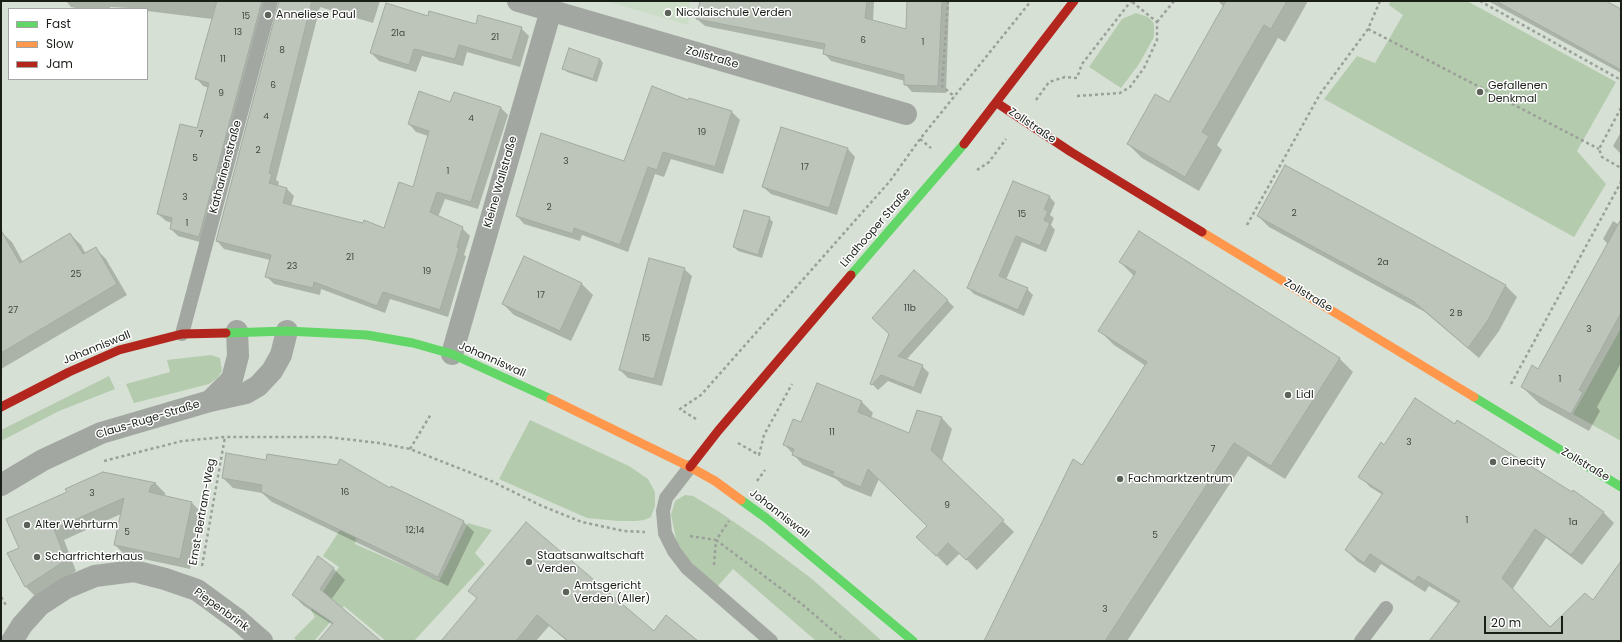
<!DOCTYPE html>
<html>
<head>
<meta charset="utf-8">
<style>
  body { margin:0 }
  #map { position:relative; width:1622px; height:642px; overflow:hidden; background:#d6e0d4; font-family:Poppins,sans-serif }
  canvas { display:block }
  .frame { position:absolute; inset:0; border:2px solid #191f17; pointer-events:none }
  .legend { position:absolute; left:8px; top:8px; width:140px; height:72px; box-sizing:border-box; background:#fff; border:1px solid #a3a5a2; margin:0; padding:5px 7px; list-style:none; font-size:12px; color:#191f17 }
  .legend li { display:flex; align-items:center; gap:8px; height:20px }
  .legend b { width:20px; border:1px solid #a3a5a2 }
  .scale { position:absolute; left:1484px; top:616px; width:79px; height:18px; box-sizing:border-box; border:2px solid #191f17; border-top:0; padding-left:5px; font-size:12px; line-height:14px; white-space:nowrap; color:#191f17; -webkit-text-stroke:3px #fff; paint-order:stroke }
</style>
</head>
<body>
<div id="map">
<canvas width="1622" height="642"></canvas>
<div class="frame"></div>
<ul class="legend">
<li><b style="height:5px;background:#63d668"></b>Fast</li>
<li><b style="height:5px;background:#ff974d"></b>Slow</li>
<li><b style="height:5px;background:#b3261e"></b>Jam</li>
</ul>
<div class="scale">20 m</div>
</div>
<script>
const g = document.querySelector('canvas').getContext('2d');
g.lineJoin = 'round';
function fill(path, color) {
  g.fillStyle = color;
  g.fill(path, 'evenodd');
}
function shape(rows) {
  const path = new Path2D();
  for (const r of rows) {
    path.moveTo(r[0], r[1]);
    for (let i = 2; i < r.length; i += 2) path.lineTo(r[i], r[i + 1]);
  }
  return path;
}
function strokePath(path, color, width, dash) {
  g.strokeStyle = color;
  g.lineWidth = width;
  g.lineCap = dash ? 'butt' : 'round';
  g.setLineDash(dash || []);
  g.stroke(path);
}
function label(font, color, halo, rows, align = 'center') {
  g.font = font + ' Poppins,sans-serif';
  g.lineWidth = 3;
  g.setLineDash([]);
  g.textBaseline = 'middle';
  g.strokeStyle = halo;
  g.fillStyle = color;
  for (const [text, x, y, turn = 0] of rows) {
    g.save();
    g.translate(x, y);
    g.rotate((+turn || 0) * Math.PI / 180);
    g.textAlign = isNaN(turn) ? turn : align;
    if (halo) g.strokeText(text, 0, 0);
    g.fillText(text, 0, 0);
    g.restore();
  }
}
const built = shape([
  [606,1,690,1,688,25]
]);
const green = shape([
  [1390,1,1467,1,1616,82,1577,151,1606,184,1574,237,1324,99,1357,56,1375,63,1403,15,1389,5],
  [1136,13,1148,17,1154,23,1154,37,1139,64,1121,88,1089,67,1122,19],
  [1621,328,1621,441,1573,414],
  [211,355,220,358,222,371,217,378,209,384,134,403,126,384,170,372,167,360],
  [109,376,115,389,59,411,1,441,1,430],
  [530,420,629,466,648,479,655,492,655,506,651,517,644,520,636,521,618,521,587,518,499,479],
  [685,495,693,496,718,511,763,542,812,579,882,641,816,641,733,569,716,588,678,548,671,515,675,501],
  [468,523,492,530,475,553,485,564,414,641,386,641,344,606,314,641,297,641,294,638,315,617,311,610,339,567,323,556,340,530,357,535,355,544,439,581]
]);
const shadow = shape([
  [66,1,275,1,207,244,178,236,171,229,172,223,166,221,158,214,198,129,209,88,203,86,196,78,212,19,147,11,147,9,110,7,110,9,81,9,71,7],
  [280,1,380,1,373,23,320,7,276,180,279,182,278,186,287,189,294,196,291,206,385,229,413,188,428,136,416,132,409,124,451,103,454,93,501,108,508,115,478,209,445,199,438,217,462,228,470,236,464,255,466,256,448,317,390,299,385,313,321,289,320,295,274,284,266,276,270,260,224,249,217,241],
  [701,1,874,1,873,21,907,30,908,1,947,1,949,4,946,93,912,92,905,84,905,81,831,61,824,53,825,50,705,26,697,19],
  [1218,1,1308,1,1285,42,1278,38,1217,145,1222,150,1199,191,1142,158,1128,144,1170,104,1224,7],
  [1488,1,1604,1,1621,10,1621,73],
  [429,17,476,25,521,28,529,36,520,67,467,52,463,66,422,56,416,72,379,61,371,53],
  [600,59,603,63,597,82,567,72,564,68],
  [689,99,732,112,740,120,723,174,671,159,664,177,655,174,628,252,582,235,580,241,524,224,517,216,625,162],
  [782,128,848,149,855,157,837,215,771,194,763,187],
  [1621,132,1621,154,1613,146],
  [1286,167,1506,286,1517,297,1499,331,1479,358,1425,312,1269,227,1258,216],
  [1049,196,1055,203,1050,215,1054,218,1051,225,1055,230,1046,252,1022,242,1006,280,1027,289,1033,295,1024,316,974,294,968,288],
  [769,218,773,222,762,258,738,251,734,247],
  [1613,221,1621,226,1621,363,1597,407,1600,411,1589,431,1540,404,1522,387,1539,370,1608,244,1603,239],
  [1,232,12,242,23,262,70,234,81,245,86,254,95,248,106,259,127,295,1,369],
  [525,257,582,284,593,295,571,341,514,315,503,304],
  [1120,262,1339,358,1353,372,1285,479,1248,456,1127,641,985,641,1082,466,1146,366,1114,345,1100,331,1134,276],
  [684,269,692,276,662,386,628,378,620,370],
  [947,300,954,307,906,360,922,366,929,373,921,394,888,381,878,390,871,383,890,334],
  [818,385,862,402,873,413,871,418,909,434,942,418,952,429,942,461,1014,532,977,570,960,553,947,566,918,537,928,527,879,479,871,497,844,486,836,479,803,465,784,444,802,423],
  [1455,425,1603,512,1614,523,1582,565,1546,538,1512,590,1550,628,1593,602,1621,563,1621,641,1431,641,1459,604,1429,586,1425,592,1381,564,1375,573,1357,561,1346,550,1383,495,1370,487,1360,476,1385,446],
  [103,473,156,484,166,494,161,496,192,503,202,513,190,569,125,555,115,545,121,514,64,540,76,571,36,597,25,586,20,548,68,493],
  [223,478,391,489,392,488,464,522,474,532,448,586,272,502,262,493,233,488],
  [318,558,334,569,345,580,331,600,379,641,319,641,333,625,304,606,293,595],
  [469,591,654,633,696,641,567,641,549,626,536,641,443,641,478,599]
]);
const building = shape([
  [217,1,262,1,199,237,170,229,172,218,157,214,180,124,197,128,209,83,195,79,217,1],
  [279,1,312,1,269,173,272,174,269,183,287,188,283,203,363,223,364,220,384,228,399,182,413,187,429,131,408,124,419,91,450,102,454,92,501,107,471,202,437,192,430,212,463,227,457,247,459,248,440,310,383,292,377,306,314,282,313,288,265,277,271,255,216,241,279,1],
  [700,1,867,1,865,18,906,29,907,1,942,1,938,86,904,85,904,75,823,54,825,44,696,19,700,1],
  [1226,1,1287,1,1271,29,1264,25,1202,132,1209,136,1185,177,1127,144,1155,94,1169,102,1226,1],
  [1496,1,1606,1,1621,9,1621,70,1496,1],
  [386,3,428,16,429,11,476,24,478,15,522,27,512,60,459,45,455,59,414,49,409,65,370,53,386,3],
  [569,48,600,59,593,79,562,69,569,48],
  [652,86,688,100,689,98,732,111,715,167,663,152,657,170,648,167,620,245,574,228,573,234,516,216,541,133,624,161,652,86],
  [781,127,848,148,829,208,762,187,781,127],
  [1285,165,1506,285,1488,320,1468,348,1413,301,1257,216,1285,165],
  [1013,181,1050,196,1044,209,1048,211,1044,220,1050,223,1040,246,1016,236,999,276,1028,288,1018,310,967,288,1013,181],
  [744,210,770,217,758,255,733,247,744,210],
  [1621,219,1621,313,1579,390,1583,392,1571,414,1521,387,1532,365,1538,369,1621,219],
  [1,230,20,263,70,233,83,254,96,247,117,284,1,353,1,230],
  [1139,231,1340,358,1271,466,1234,443,1105,641,984,641,1073,459,1082,465,1147,362,1098,331,1136,272,1119,262,1139,231],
  [524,256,582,283,560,331,502,304,524,256],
  [649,258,685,268,654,379,619,370,649,258],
  [914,270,948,300,898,356,923,365,914,388,881,375,872,385,870,384,889,334,872,318,914,270],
  [817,383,862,401,858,412,909,433,917,410,942,417,931,450,1004,520,966,560,948,543,936,556,916,537,927,526,868,469,861,487,832,475,834,472,792,455,794,449,783,445,793,419,801,422,817,383],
  [1415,398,1455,424,1457,420,1572,492,1573,490,1604,512,1571,555,1535,529,1502,578,1550,627,1585,593,1593,600,1621,561,1621,641,1429,641,1460,601,1418,576,1414,582,1370,554,1364,563,1345,550,1383,493,1358,477,1381,442,1384,445,1415,398],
  [226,453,266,460,267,454,337,465,340,459,390,488,391,486,464,521,438,577,261,492,262,485,222,478,226,453],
  [103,472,156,483,151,486,149,492,192,502,180,559,114,545,124,498,54,529,66,560,25,587,7,553,19,548,6,519,67,492,65,489,103,472],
  [526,522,654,631,666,615,698,641,568,641,537,615,516,641,441,641,477,598,468,591,526,522],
  [318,556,334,568,320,589,381,641,318,641,333,623,292,595,318,556]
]);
const path = shape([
  [948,1,942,86,955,97],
  [1480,1,1621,80],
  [1157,22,1174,1],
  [1368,29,1599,149],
  [1077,96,1120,93,1130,87,1144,68,1157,40,1157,22,1131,1],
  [1036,100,1049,82,1065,77,1077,78,1082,64,1131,1],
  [1621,108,1599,149,1602,157,1621,168],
  [920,139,931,148],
  [977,170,989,162,1006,139],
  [1247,225,1320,94,1368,29,1380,1],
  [1511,384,1621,182],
  [696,419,680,409,701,395,890,181,920,139,1031,1],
  [738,443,759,455,764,435,792,384],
  [410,449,431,414],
  [104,461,182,441,225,437,327,437,379,443,410,449,489,480,542,506,582,522,624,531,645,532],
  [757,481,765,470],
  [690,536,716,540,729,521],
  [716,540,803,605,845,641],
  [714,565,716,540],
  [202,566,225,437],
  [1,597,6,605]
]);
const lane = shape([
  [182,334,271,1],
  [690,467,666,498,663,511,665,533,674,551,687,568,771,641],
  [1361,641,1386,608]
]);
const street = shape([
  [518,1,906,114],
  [452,354,551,10],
  [210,401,232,379,238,356,237,331],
  [1,485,43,460,101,433,210,401,246,393,258,386,272,371,281,355,287,331],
  [12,641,22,625,40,605,66,588,95,576,134,571,165,579,197,590,238,620,262,641]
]);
const fast = shape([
  [851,275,964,144],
  [226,333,287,331,367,335,413,343,452,354,551,399],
  [1474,397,1621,487],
  [741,500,766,518,913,641]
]);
const slow = shape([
  [1202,232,1474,397],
  [551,399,690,467,715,481,741,500]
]);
const jam = shape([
  [997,103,1071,152,1202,232],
  [964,144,1074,1],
  [1,407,69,372,119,350,182,334,226,333],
  [690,467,718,431,851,275]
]);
const markers = [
  [668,13,4,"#5b6359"],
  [268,15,4,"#5b6359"],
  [1480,92,4,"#5b6359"],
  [1288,395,4,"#5b6359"],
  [1493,462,4,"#5b6359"],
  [1120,479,4,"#5b6359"],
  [27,525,4,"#5b6359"],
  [37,557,4,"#5b6359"],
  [529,562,4,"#5b6359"],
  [566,592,4,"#5b6359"]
];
const numberNames = [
  ["15",246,17],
  ["13",238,33],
  ["21a",398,34],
  ["21",495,38],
  ["6",863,41],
  ["1",923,43],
  ["8",282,51],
  ["11",223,60],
  ["6",273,86],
  ["9",221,94],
  ["4",266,117],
  ["4",471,119],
  ["19",702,133],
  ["7",201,135],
  ["2",258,151],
  ["5",195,159],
  ["3",566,162],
  ["17",805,168],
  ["1",448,172],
  ["3",185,198],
  ["2",549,208],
  ["2",1294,214],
  ["15",1022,215],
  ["1",187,224],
  ["21",350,258],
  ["2a",1383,263],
  ["23",292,267],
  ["19",427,272],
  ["25",76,275],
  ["17",541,296],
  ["11b",910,309],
  ["27",13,311],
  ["2 B",1456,314],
  ["3",1589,330],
  ["15",646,339],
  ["1",1560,380],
  ["11",832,433],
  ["3",1409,443],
  ["7",1213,450],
  ["16",345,493],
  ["3",92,494],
  ["9",947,506],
  ["1",1467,521],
  ["1a",1573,523],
  ["12;14",415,531],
  ["5",127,533],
  ["5",1155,536],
  ["3",1105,610]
];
const poiNames = [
  ["Nicolaischule Verden",676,13],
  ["Anneliese Paul",276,15],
  ["Gefallenen",1488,86],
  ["Denkmal",1488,99],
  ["Lidl",1296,395],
  ["Cinecity",1501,462],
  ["Fachmarktzentrum",1128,479],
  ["Alter Wehrturm",35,525],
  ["Staatsanwaltschaft",537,556],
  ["Verden",537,569],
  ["Scharfrichterhaus",45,557],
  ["Amtsgericht",574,586],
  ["Verden (Aller)",574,599]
];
const streetNames = [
  ["Zollstraße",712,58,16],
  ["Zollstraße",1032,126,34],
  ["Katharinenstraße",226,167,-75],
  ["Kleine Wallstraße",501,182,-74],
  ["Lindhooper Straße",876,228,-49],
  ["Zollstraße",1308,296,31],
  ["Johanniswall",97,348,-22],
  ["Johanniswall",492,360,24],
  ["Claus-Ruge-Straße",148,420,-17],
  ["Zollstraße",1585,465,31],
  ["Ernst-Bertram-Weg",203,512,-80],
  ["Johanniswall",779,514,38],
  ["Piepenbrink",221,610,36]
];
fill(built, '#ccddc7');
fill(green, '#b4cbae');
fill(shadow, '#0003');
fill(building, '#bdc5bb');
strokePath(building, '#a2aaa1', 1);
strokePath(path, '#9ba09a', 2.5, [3, 3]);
strokePath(lane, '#a3a7a2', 14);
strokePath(street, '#a3a7a2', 22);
strokePath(fast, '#63d668', 9);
strokePath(slow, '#ff974d', 9);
strokePath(jam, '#b3261e', 9);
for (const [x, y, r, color] of markers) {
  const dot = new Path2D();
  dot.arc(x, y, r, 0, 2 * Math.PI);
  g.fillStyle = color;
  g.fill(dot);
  strokePath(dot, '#fff', 1.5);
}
label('9px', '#424840', null, numberNames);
label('11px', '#191f17', '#fff', poiNames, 'left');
label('11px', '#191f17', '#fff', streetNames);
</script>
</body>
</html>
